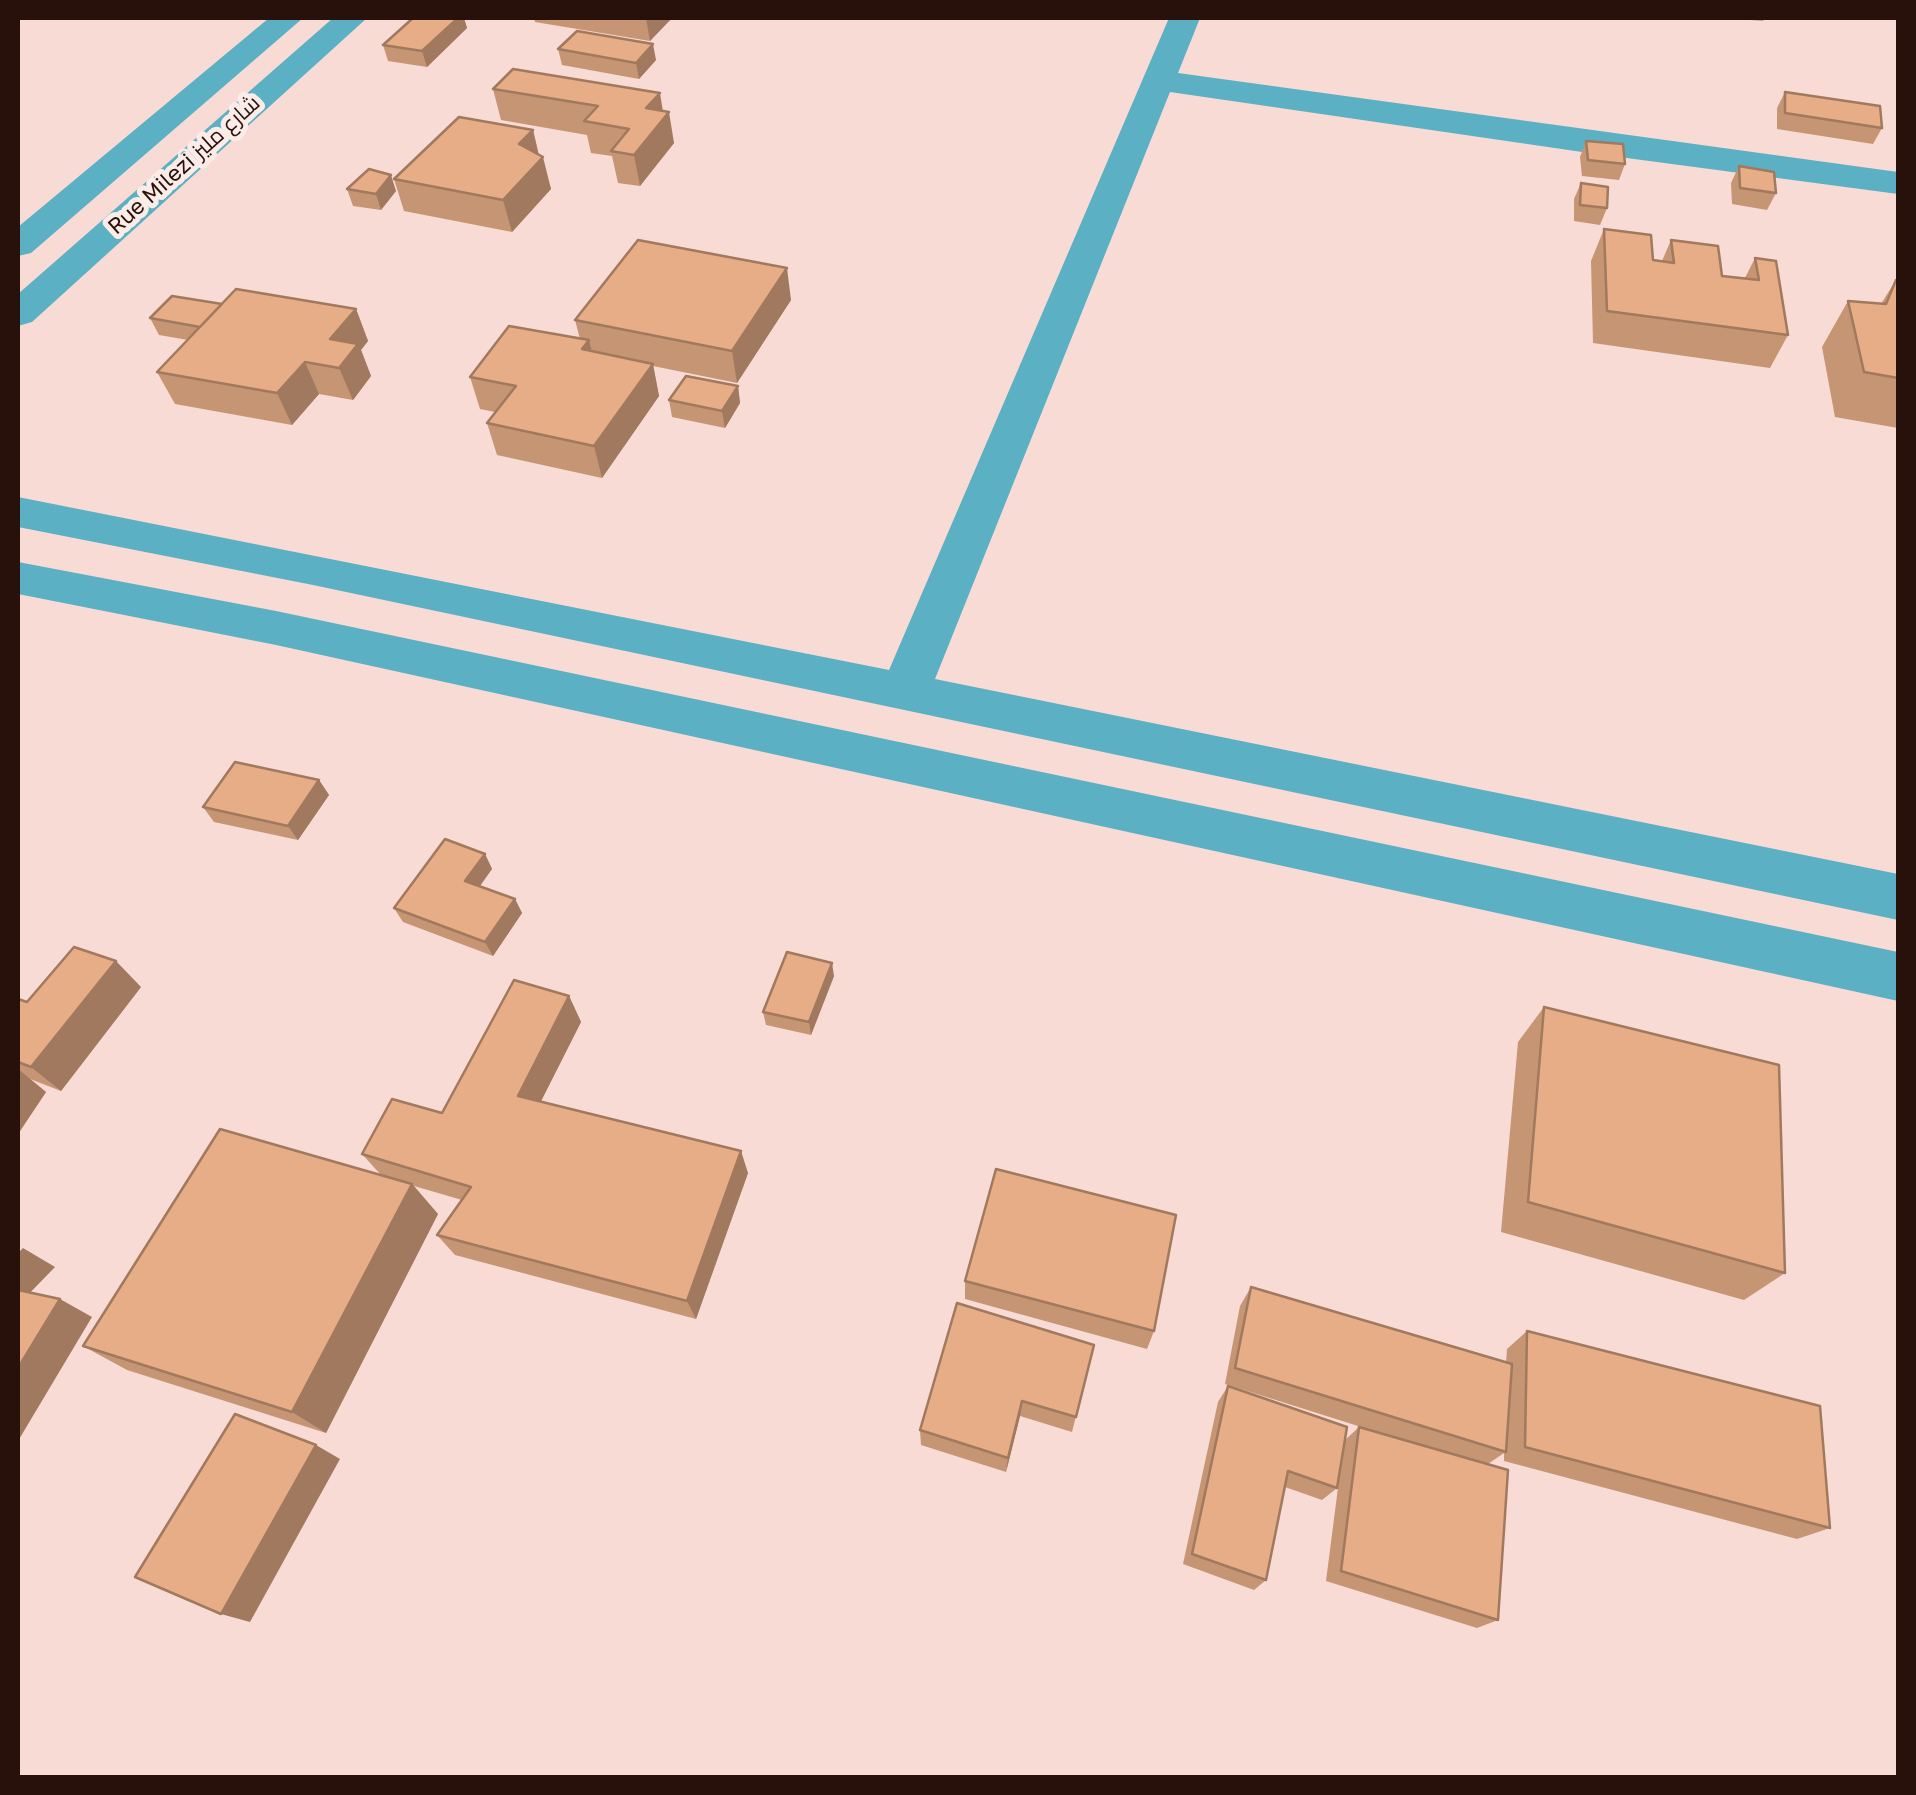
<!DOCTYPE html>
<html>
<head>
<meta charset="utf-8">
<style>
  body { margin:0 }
  #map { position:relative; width:1916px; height:1795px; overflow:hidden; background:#f8dbd4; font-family:"Golos Text",sans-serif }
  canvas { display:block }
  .frame { position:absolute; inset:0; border:20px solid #29110b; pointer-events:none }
</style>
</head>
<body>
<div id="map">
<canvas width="1916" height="1795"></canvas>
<div class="frame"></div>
</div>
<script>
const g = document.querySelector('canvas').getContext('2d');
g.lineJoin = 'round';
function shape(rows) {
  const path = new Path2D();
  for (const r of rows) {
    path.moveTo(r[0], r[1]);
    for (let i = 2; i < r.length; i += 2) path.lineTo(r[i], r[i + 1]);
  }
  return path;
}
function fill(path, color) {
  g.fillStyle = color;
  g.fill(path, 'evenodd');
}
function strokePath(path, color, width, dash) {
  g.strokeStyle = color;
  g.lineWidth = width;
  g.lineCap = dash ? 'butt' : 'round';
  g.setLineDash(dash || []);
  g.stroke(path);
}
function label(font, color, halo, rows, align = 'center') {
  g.font = font + ' "Golos Text",Cairo,sans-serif';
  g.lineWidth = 10;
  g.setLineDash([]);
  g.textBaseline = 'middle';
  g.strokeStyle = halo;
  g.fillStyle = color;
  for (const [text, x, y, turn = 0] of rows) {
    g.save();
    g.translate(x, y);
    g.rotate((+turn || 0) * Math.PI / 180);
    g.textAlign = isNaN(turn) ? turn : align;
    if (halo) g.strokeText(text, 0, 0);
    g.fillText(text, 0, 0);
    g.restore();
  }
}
const minor = shape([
  [1169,18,1200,18,1178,73,1898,172,1898,194,1589,153,1170,92,935,679,1898,874,1898,920,313,585,18,527,18,497,889,670,1169,18],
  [18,562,276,611,1898,952,1898,1001,276,645,18,594,18,562]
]);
const tertiary = shape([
  [269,18,303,18,31,253,18,256,18,227,269,18],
  [333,18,367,18,32,322,18,326,18,294,333,18]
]);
const wall = shape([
  [413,18,464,18,467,28,427,67,388,61,383,45],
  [534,18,672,18,650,41,535,22],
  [1724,18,1765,18,1763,21],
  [558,49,656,60,639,79,562,65],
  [493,89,663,111,674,143,640,186,618,183,612,156,591,153,587,135,501,120],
  [1785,92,1882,128,1873,144,1777,129,1777,108],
  [533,130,539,155,551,189,512,232,404,211,394,179],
  [1586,141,1625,164,1619,180,1582,176,1580,157],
  [1739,166,1776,193,1767,210,1732,204,1731,183],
  [1581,183,1607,208,1600,225,1574,221,1574,199],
  [347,189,396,191,381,210,353,206],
  [1604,229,1653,260,1662,261,1671,240,1722,276,1745,278,1755,258,1788,335,1770,368,1593,343,1591,261],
  [1896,280,1898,281,1898,428,1835,417,1822,347,1848,301,1881,304],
  [791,300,737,383,653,366,659,396,602,478,497,455,487,423,495,412,480,409,470,377,580,339,575,320],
  [222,304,356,309,368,341,361,350,371,376,353,400,319,394,292,425,175,404,157,372,188,340,159,335,150,318],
  [738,386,740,403,725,428,672,417,669,400],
  [319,780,329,795,298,840,214,822,203,807],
  [485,854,492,869,479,886,515,899,522,913,493,956,403,922,394,908],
  [834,976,811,1035,766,1025,763,1012],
  [141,987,61,1091,30,1079,46,1092,18,1134,18,999,27,1002],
  [569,996,581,1022,541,1101,748,1173,696,1319,455,1255,437,1235,462,1200,414,1186,438,1214,326,1433,127,1370,83,1346,381,1175,362,1154,442,1113],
  [1544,1007,1785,1273,1744,1300,1501,1232,1518,1042],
  [965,1281,1154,1331,1147,1349,965,1299],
  [1251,1287,1506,1363,1507,1349,1527,1331,1830,1528,1797,1539,1504,1461,1504,1453,1488,1464,1498,1620,1477,1628,1326,1581,1344,1441,1359,1427,1377,1432,1225,1384,1240,1306],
  [1094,1345,1072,1432,1020,1416,1006,1472,921,1445,920,1430],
  [1228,1386,1337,1488,1322,1500,1285,1487,1266,1580,1254,1590,1183,1564,1218,1402]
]);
const shadedWall = shape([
  [458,18,464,18,467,28,427,67,422,51],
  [646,18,672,18,650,41],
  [653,44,656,60,639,79,636,63],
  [660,93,664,118,669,112,674,143,640,186,634,155,646,108],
  [533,130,540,161,543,157,551,189,512,232,503,200,519,144],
  [391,175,396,191,381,210,376,194],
  [787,268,791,300,737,383,732,351],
  [356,309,368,341,361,350,371,376,353,400,339,368,330,339],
  [589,340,597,372,582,349],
  [305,362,319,394,292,425,277,393],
  [653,364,659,396,602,478,594,446],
  [738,386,740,403,725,428,722,411],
  [319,780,329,795,298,840,288,826],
  [485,854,492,869,473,896,465,881],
  [515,899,522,913,493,956,485,942],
  [116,961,141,987,61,1091,31,1067],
  [832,963,834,976,811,1035,809,1022],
  [569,996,581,1022,532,1119,518,1096],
  [18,1069,46,1092,18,1134],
  [741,1151,748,1173,696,1319,687,1301],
  [412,1184,438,1214,326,1433,292,1412],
  [23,1248,55,1267,20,1303,18,1302,18,1253],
  [60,1299,92,1317,18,1441,18,1368],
  [1022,1401,1020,1416,1006,1472,1008,1458],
  [316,1445,340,1459,250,1622,221,1614]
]);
const building = shape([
  [413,18,458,18,422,51,383,45,413,18],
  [577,31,653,44,636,63,558,49,577,31],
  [513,69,660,93,646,108,669,112,634,155,611,151,629,129,584,121,598,106,493,89,513,69],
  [1785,92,1880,106,1882,128,1785,113,1785,92],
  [459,117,533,130,519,144,543,157,503,200,394,179,459,117],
  [1586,141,1623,144,1625,164,1588,160,1586,141],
  [1739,166,1774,172,1776,193,1740,188,1739,166],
  [369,169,391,175,376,194,347,189,369,169],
  [1581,183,1608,187,1607,208,1580,205,1581,183],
  [1604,229,1651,235,1653,260,1674,263,1671,240,1718,246,1722,276,1759,280,1755,258,1776,261,1788,335,1607,311,1604,229],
  [638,240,787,268,732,351,575,320,638,240],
  [1896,280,1898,281,1898,378,1864,372,1848,301,1886,304,1896,280],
  [236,289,356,309,330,339,358,344,339,368,305,362,277,393,157,372,236,289],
  [172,296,222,304,200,327,150,318,172,296],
  [509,326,589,340,582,349,653,364,594,446,487,423,516,386,470,377,509,326],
  [686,376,738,386,722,411,669,400,686,376],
  [235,762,319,780,288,826,203,807,235,762],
  [445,839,485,854,465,881,515,899,485,942,394,908,445,839],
  [74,947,116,961,31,1067,18,1062,18,999,27,1002,74,947],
  [787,952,832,963,809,1022,763,1012,787,952],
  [514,980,569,996,518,1096,741,1151,687,1301,437,1235,471,1187,362,1154,392,1099,442,1113,514,980],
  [1544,1007,1779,1065,1785,1273,1528,1202,1544,1007],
  [220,1129,412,1184,292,1412,83,1346,220,1129],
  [996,1169,1176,1215,1154,1331,965,1281,996,1169],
  [1251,1287,1512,1364,1506,1452,1235,1368,1251,1287],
  [18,1290,60,1299,18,1368,18,1290],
  [957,1303,1094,1345,1076,1417,1022,1401,1008,1458,920,1430,957,1303],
  [1527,1331,1820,1406,1830,1528,1525,1447,1527,1331],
  [1228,1386,1347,1427,1337,1488,1288,1471,1266,1580,1192,1554,1228,1386],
  [235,1414,316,1445,221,1614,135,1577,235,1414],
  [1359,1427,1508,1470,1498,1620,1341,1571,1359,1427]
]);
const farStreetnames = [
  ["Rue Milezi شارع مليز",184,165,-42]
];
fill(minor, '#5cb0c4');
fill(tertiary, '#5cb0c4');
fill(wall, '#c69574');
fill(shadedWall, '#a1795e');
fill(building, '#e6ad87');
strokePath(building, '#a1795e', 2.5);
label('22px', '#29110b', '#fbece8', farStreetnames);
</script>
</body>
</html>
